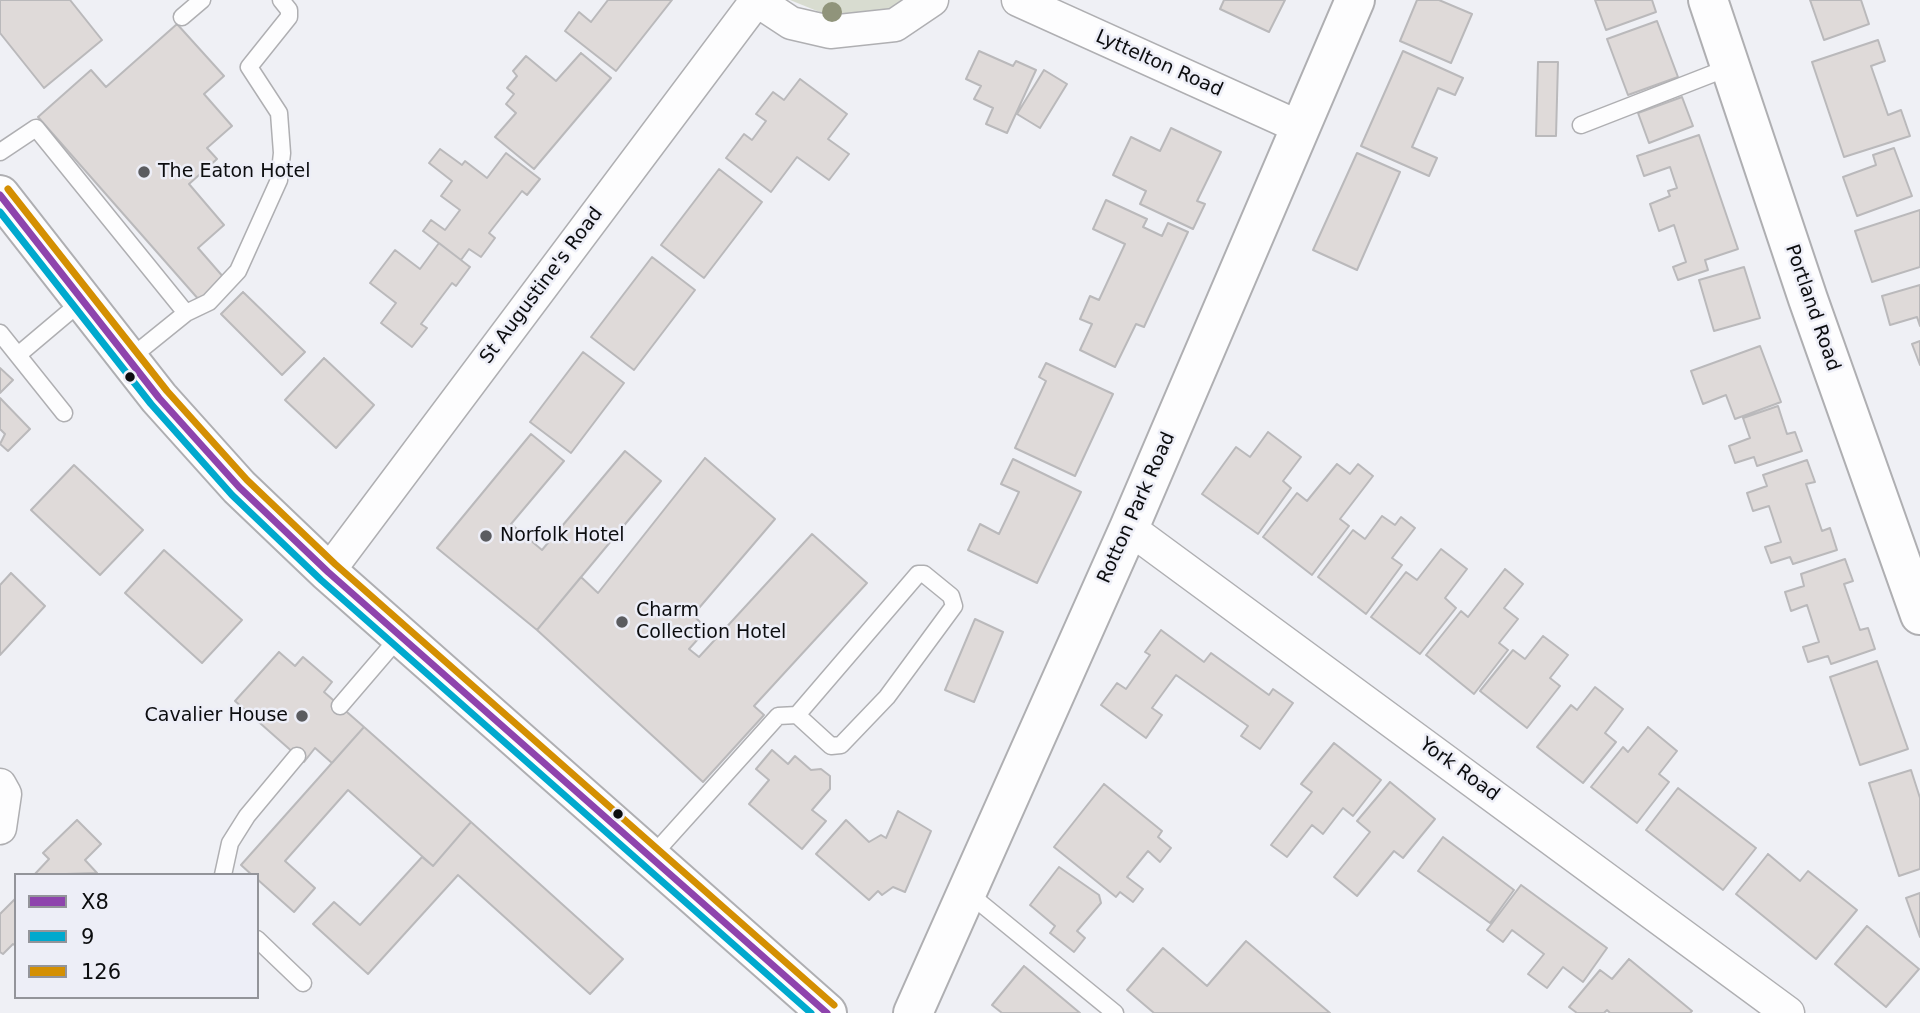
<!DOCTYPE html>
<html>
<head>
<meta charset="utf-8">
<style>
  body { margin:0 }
  #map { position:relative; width:1920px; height:1013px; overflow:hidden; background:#eff0f5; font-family:"DejaVu Sans",sans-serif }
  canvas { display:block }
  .legend { position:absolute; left:14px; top:873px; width:245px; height:126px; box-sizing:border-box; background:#edeef7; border:2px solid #93949a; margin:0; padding:9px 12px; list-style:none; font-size:21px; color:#0c0d0f }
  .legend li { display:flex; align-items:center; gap:14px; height:35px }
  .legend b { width:35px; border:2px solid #93949a }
</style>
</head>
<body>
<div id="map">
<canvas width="1920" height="1013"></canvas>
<ul class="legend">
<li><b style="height:9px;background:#8e44ad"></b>X8</li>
<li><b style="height:9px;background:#00a9ce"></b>9</li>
<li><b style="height:9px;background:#d48f02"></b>126</li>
</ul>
</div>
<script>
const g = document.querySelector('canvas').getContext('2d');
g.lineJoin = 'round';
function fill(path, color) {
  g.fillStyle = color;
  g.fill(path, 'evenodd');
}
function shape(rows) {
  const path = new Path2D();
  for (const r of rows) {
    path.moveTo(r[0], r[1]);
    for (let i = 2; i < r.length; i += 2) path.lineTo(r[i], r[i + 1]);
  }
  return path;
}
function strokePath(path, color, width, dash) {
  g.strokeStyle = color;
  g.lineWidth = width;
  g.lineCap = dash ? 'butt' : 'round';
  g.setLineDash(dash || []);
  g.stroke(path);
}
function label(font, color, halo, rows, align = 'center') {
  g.font = font + ' "DejaVu Sans",sans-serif';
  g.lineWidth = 5;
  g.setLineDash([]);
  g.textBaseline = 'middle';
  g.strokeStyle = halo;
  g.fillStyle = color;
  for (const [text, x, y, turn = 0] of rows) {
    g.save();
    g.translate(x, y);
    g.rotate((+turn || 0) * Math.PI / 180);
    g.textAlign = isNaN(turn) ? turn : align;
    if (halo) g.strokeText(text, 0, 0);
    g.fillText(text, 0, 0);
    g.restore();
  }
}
const green = shape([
  [790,0,908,0,877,15,827,15]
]);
const building = shape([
  [0,0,70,0,102,40,44,88,0,33,0,0],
  [608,0,672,0,616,71,565,31,579,12,591,22,608,0],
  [1224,0,1285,0,1269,32,1220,9,1224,0],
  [1417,0,1439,0,1472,14,1451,63,1400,41,1417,0],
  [1595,0,1652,0,1656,12,1606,30,1595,0],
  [1810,0,1861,0,1869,24,1824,40,1810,0],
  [1657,21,1678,77,1628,95,1607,39,1657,21],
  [177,24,224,76,204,94,232,126,207,148,217,159,189,184,224,225,198,248,225,279,200,301,38,117,91,70,106,87,177,24],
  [1878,40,1885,61,1871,66,1888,115,1901,110,1910,136,1844,157,1812,62,1878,40],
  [979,51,1013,66,1016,61,1036,70,1007,133,986,124,993,108,974,99,981,86,966,79,979,51],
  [1403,51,1463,78,1455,95,1438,88,1412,147,1437,158,1429,176,1361,146,1403,51],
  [581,53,611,78,534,169,495,137,516,113,506,104,514,94,507,88,517,76,513,71,526,56,556,81,581,53],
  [1538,62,1558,62,1556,136,1536,136,1538,62],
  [1044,70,1067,84,1040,128,1017,114,1044,70],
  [800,79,847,114,828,139,849,154,829,180,797,157,771,192,726,158,744,134,752,140,766,121,756,114,773,92,784,100,800,79],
  [1682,97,1693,126,1649,143,1638,113,1682,97],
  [1171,128,1221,152,1197,201,1205,204,1193,229,1140,204,1146,191,1113,175,1131,137,1160,151,1171,128],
  [1699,135,1738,249,1705,260,1708,270,1678,280,1673,267,1686,262,1674,225,1659,231,1650,204,1670,196,1668,191,1677,188,1670,167,1644,176,1637,156,1699,135],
  [1894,148,1912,196,1857,216,1843,177,1876,165,1873,155,1894,148],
  [440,149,462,165,465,161,487,178,506,153,540,179,527,195,522,191,489,233,495,238,481,257,469,249,461,260,423,231,431,220,445,230,460,210,441,196,452,181,429,163,440,149],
  [1357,153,1400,172,1357,270,1313,250,1357,153],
  [719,169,762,202,704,278,661,245,719,169],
  [1106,200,1147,219,1143,227,1162,236,1168,223,1188,232,1144,327,1136,324,1115,367,1080,350,1092,324,1080,319,1090,296,1099,300,1125,244,1093,229,1106,200],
  [1920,210,1920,267,1872,282,1855,231,1920,210],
  [439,243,470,267,456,286,452,283,421,324,427,328,412,347,381,323,396,303,370,283,395,250,420,269,439,243],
  [652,257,695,290,634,370,591,337,652,257],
  [1744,267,1760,318,1714,331,1699,280,1744,267],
  [1920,285,1920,326,1917,317,1890,325,1882,296,1920,285],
  [243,292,305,352,282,375,221,314,243,292],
  [1920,341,1920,365,1912,344,1920,341],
  [1760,346,1781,402,1735,419,1726,395,1703,404,1691,371,1760,346],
  [583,352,624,383,571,453,530,422,583,352],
  [324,358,374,405,336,448,285,400,324,358],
  [1046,363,1113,394,1075,476,1015,448,1046,381,1039,377,1046,363],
  [0,368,13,380,0,393,0,368],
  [0,398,30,429,8,451,0,444,5,434,0,429,0,398],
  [1778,406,1787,434,1795,432,1802,451,1757,466,1754,457,1735,463,1729,446,1750,438,1743,418,1778,406],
  [1268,432,1301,457,1283,481,1291,488,1258,534,1202,494,1236,447,1250,457,1268,432],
  [531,434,564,461,511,524,542,550,625,451,661,481,537,630,437,548,531,434],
  [705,458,775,519,693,615,707,629,689,649,699,657,812,534,867,583,754,706,764,715,703,782,537,630,581,577,598,593,705,458],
  [1013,459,1081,492,1037,583,968,550,980,524,999,534,1019,492,1001,484,1013,459],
  [1807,460,1815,482,1806,484,1822,531,1830,528,1837,550,1793,564,1790,557,1771,563,1765,547,1781,542,1769,506,1753,511,1747,493,1767,486,1763,475,1807,460],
  [1337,464,1350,474,1358,464,1373,476,1340,519,1349,526,1312,575,1263,537,1297,493,1307,501,1337,464],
  [74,465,143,530,100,575,31,510,74,465],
  [1382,516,1395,525,1401,517,1415,528,1392,558,1402,565,1366,614,1318,577,1353,530,1365,539,1382,516],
  [1441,549,1467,569,1445,598,1456,608,1420,654,1371,617,1406,572,1417,580,1441,549],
  [164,550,242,620,202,663,125,593,164,550],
  [1845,559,1853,581,1844,584,1860,630,1868,628,1875,649,1831,664,1828,656,1808,662,1803,647,1819,642,1807,605,1791,611,1785,592,1804,586,1801,574,1845,559],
  [1505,569,1523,584,1504,608,1518,619,1499,643,1508,650,1474,694,1426,655,1461,611,1468,617,1505,569],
  [11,573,45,606,0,655,0,585,11,573],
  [975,619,1003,632,974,702,945,690,975,619],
  [1161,630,1204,662,1211,653,1269,695,1273,689,1293,703,1260,749,1241,736,1248,726,1176,675,1152,708,1162,715,1146,738,1101,705,1117,683,1126,689,1150,655,1145,652,1161,630],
  [1543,636,1568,655,1550,678,1560,686,1527,728,1480,691,1513,650,1525,659,1543,636],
  [279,652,295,666,303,657,332,682,324,692,364,727,332,763,315,748,304,762,235,701,279,652],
  [1877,661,1908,749,1860,765,1830,677,1877,661],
  [1595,687,1623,709,1605,733,1616,742,1583,783,1537,747,1571,705,1577,710,1595,687],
  [364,727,471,822,433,866,348,790,285,861,315,888,294,912,257,879,257,875,252,875,241,865,364,727],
  [1648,727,1677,751,1659,774,1669,782,1637,823,1591,787,1623,747,1628,752,1648,727],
  [1334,743,1381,780,1353,816,1343,808,1323,834,1312,825,1287,857,1271,845,1312,792,1301,784,1334,743],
  [772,750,788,764,795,756,811,770,821,769,830,776,830,789,812,810,826,821,802,849,749,804,769,780,756,769,772,750],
  [1911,770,1920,798,1920,869,1899,876,1869,783,1911,770],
  [1390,782,1435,819,1403,858,1394,851,1357,896,1334,877,1370,832,1357,821,1390,782],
  [1104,784,1162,831,1158,837,1171,848,1160,862,1148,851,1127,877,1143,889,1133,902,1120,892,1116,897,1054,847,1104,784],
  [1678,788,1756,848,1723,890,1646,830,1678,788],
  [898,811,931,831,905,892,893,887,882,895,878,891,869,900,816,854,846,820,869,842,881,835,886,838,898,811],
  [77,820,101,844,85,860,97,873,34,875,49,859,43,853,77,820],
  [471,822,623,959,590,994,458,875,368,974,313,924,334,902,360,925,422,857,433,866,471,822],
  [1443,837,1514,890,1490,923,1418,871,1443,837],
  [1768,854,1800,881,1808,871,1857,910,1816,959,1736,894,1768,854],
  [1059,867,1099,895,1101,903,1077,931,1085,938,1074,952,1050,933,1055,926,1030,905,1059,867],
  [1521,885,1607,948,1583,982,1563,967,1547,988,1528,974,1544,954,1512,930,1503,942,1487,930,1521,885],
  [1920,893,1920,937,1906,898,1920,893],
  [16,898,16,946,13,944,3,954,0,952,0,914,16,898],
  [1867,926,1919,969,1886,1007,1835,964,1867,926],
  [1246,941,1330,1013,1154,1013,1127,990,1163,948,1207,986,1246,941],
  [1629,959,1692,1011,1690,1013,1610,1013,1607,1010,1604,1013,1577,1013,1569,1007,1600,970,1612,979,1629,959],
  [1024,966,1080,1013,1002,1013,992,1005,1024,966]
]);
const service = shape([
  [182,17,202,0],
  [1581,125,1730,67],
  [0,152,36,128,186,313,129,359],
  [186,313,209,302,238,271,279,180,282,153,279,113,249,67,289,17,289,10,281,0],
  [0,333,64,413],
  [18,355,82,301],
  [340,706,400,636],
  [651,857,778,716,797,715,918,574,924,574,951,596,954,606,887,697,841,745,831,746,797,715],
  [223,875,230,843,247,816,297,756],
  [967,892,1115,1013],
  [257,939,303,983]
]);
const minor = shape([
  [756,0,791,23,830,32,895,25,932,0],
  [1018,0,1299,127],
  [1129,528,1788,1013],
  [328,572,756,1],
  [0,785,5,794,0,828]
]);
const secondary = shape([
  [1708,0,1808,299,1920,615],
  [913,1013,1129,528,1355,0]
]);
const trunk = shape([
  [0,195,159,398,239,487,328,572,827,1013]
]);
const bus1 = shape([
  [0,195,159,398,239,487,328,572,827,1013]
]);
const bus2 = shape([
  [0,212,151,404,232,495,321,580,811,1013]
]);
const bus3 = shape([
  [8,189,167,391,247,480,335,564,834,1005]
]);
const trees = [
  [832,12]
];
const markers = [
  [144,172,7,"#5b5c60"],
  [130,377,6,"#0c0d0f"],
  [486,536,7,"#5b5c60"],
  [622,622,7,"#5b5c60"],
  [302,716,7,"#5b5c60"],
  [618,814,6,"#0c0d0f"]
];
const streetNames = [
  ["Lyttelton Road",1159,64,24],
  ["St Augustine's Road",542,286,-53],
  ["Portland Road",1812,308,71],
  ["Rotton Park Road",1137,508,-66],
  ["York Road",1459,770,36]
];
const poiNames = [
  ["The Eaton Hotel",158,172],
  ["Norfolk Hotel",500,536],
  ["Charm",636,611],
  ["Collection Hotel",636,633],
  ["Cavalier House",288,716,"right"]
];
fill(green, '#d8dcd0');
fill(building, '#dfdad9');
strokePath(building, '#bab9bb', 2);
strokePath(service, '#afafb2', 19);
strokePath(minor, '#afafb2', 35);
strokePath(secondary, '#afafb2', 42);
strokePath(trunk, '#afafb2', 42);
strokePath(service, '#fdfdfe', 16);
strokePath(minor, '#fdfdfe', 32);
strokePath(secondary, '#fdfdfe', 38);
strokePath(trunk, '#fdfdfe', 38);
strokePath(bus1, '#8e44ad', 7);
strokePath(bus2, '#00a9ce', 7);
strokePath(bus3, '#d48f02', 7);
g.fillStyle = '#90947b';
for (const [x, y] of trees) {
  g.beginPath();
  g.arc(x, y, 10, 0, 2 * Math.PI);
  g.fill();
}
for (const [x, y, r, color] of markers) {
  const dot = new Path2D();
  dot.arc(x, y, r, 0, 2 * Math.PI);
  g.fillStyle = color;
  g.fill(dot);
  strokePath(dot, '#edeef7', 2.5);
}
label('19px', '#0c0d0f', '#edeef7', streetNames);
label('19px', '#0c0d0f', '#edeef7', poiNames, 'left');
</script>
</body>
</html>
